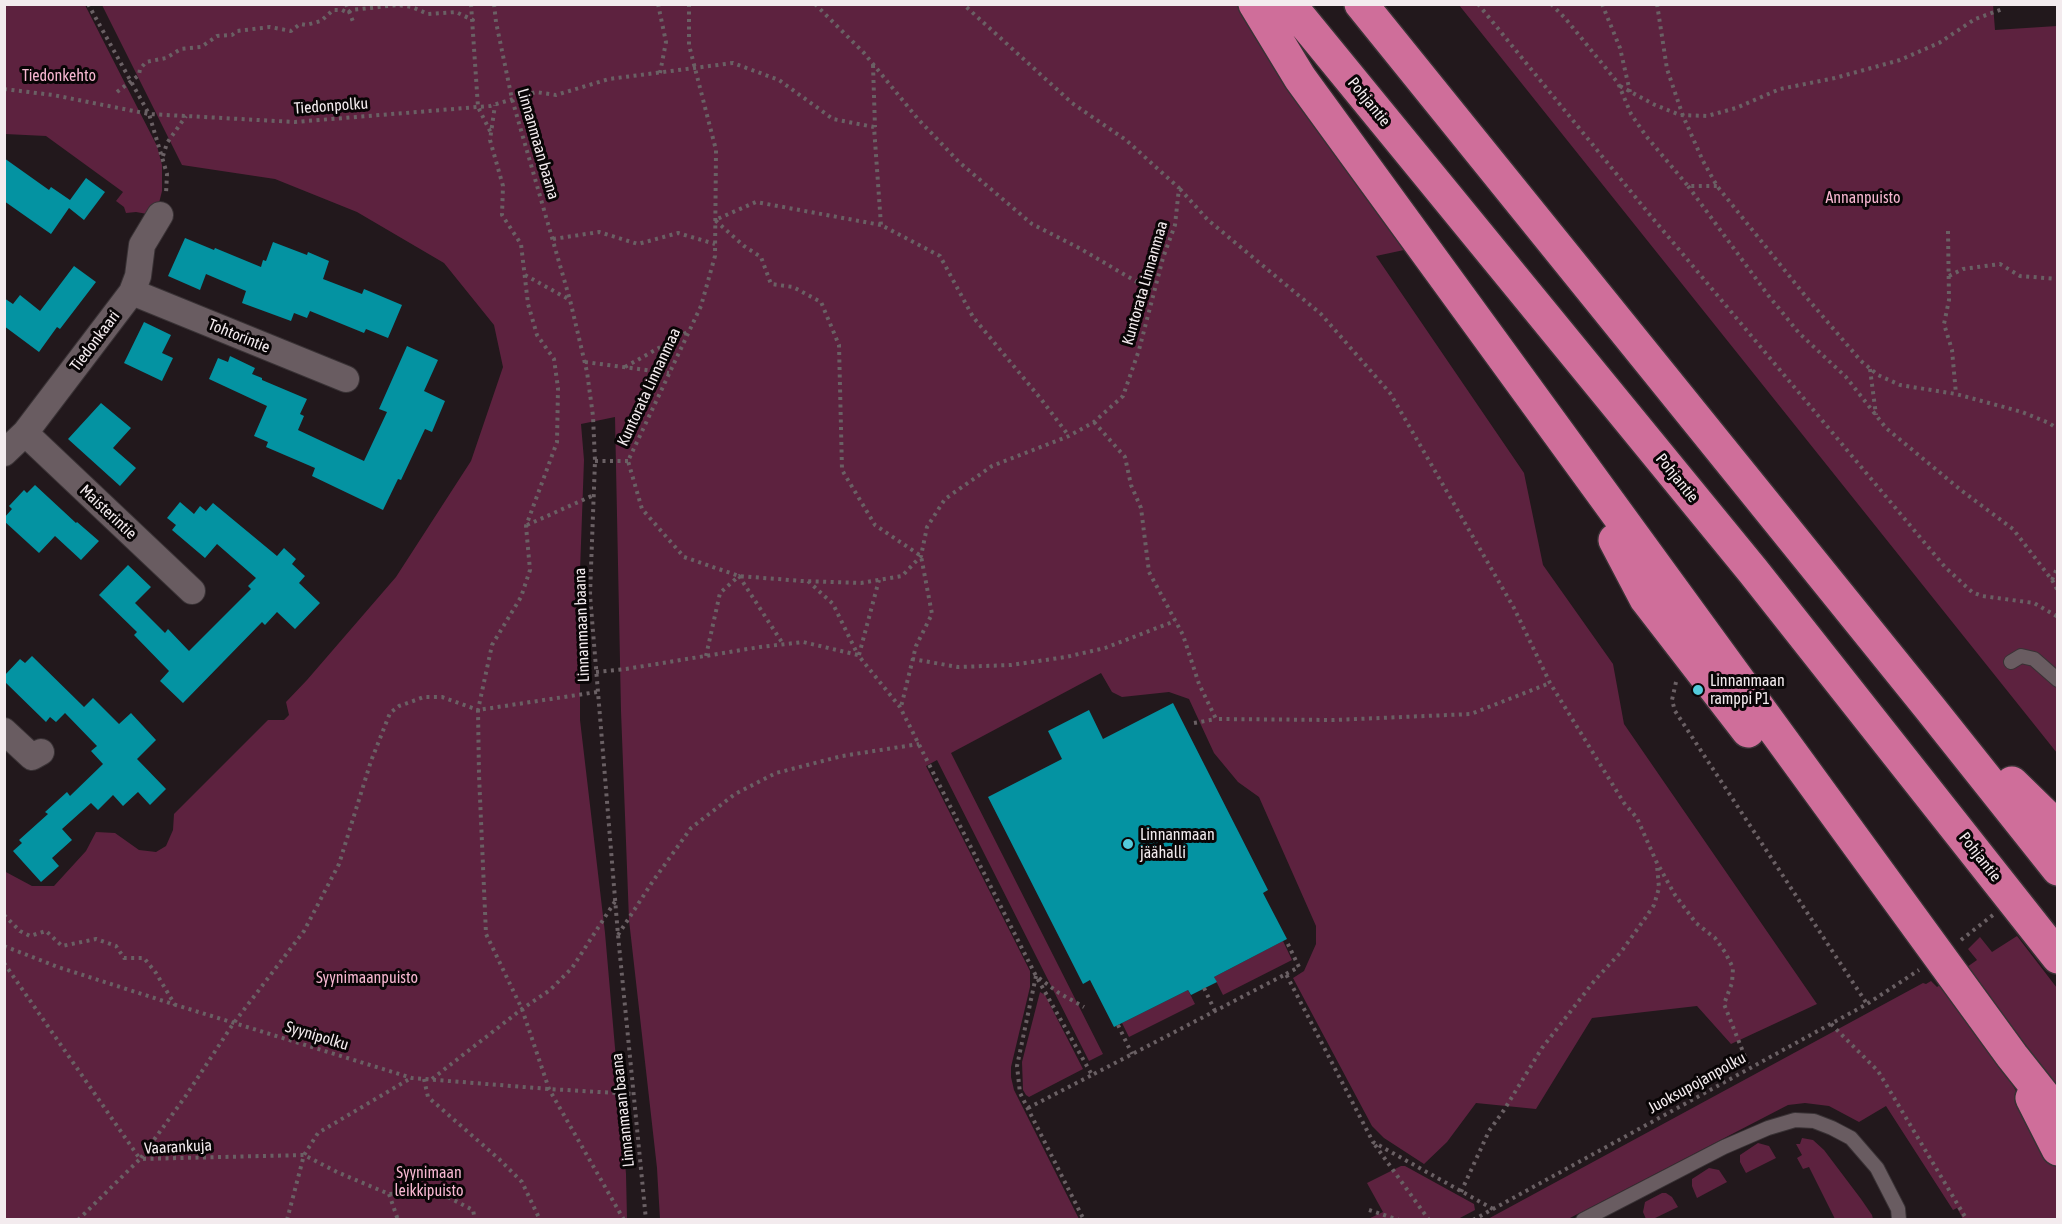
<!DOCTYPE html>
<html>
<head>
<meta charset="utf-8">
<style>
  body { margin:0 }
  #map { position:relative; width:2062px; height:1224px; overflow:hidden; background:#22181c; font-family:"Asap Condensed",sans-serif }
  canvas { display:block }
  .frame { position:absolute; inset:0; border:6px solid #f3ebee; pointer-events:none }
</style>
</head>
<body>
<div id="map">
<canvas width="2062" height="1224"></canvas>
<div class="frame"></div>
</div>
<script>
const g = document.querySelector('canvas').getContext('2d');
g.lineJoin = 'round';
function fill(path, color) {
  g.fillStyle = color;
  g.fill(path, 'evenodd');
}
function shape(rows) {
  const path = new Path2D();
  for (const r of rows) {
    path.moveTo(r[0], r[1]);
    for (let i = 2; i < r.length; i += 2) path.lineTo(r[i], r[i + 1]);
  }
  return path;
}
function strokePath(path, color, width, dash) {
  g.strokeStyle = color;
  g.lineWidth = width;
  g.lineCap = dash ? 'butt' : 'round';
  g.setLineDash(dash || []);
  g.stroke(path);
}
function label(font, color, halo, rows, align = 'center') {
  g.font = font + ' "Asap Condensed",sans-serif';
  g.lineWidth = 6;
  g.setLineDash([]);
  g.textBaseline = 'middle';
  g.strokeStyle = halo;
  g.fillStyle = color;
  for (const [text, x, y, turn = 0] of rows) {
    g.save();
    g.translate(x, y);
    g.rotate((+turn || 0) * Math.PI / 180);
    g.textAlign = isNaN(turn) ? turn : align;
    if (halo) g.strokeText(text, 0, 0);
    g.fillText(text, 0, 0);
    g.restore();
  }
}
const green = shape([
  [1993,4,1995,30,2057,26,2057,753,1459,5],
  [4,5,85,5,157,146,162,165,162,191,158,207,153,215,136,212,126,213,124,207,116,201,123,192,46,136,5,134],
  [102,5,1240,5,1418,247,1376,256,1524,473,1543,565,1613,664,1624,724,1817,1004,1731,1044,1697,1006,1592,1018,1536,1109,1476,1103,1447,1142,1424,1164,1384,1138,1372,1126,1293,978,1304,971,1316,944,1316,926,1259,797,1238,782,1214,753,1189,699,1169,692,1122,697,1112,692,1101,673,951,753,1103,1054,1089,1061,937,760,926,766,1030,971,1030,987,1011,1067,1011,1077,1014,1090,1079,1219,660,1219,657,1168,629,920,621,711,615,417,581,424,584,460,580,571,580,720,605,933,626,1174,627,1219,5,1219,4,871,32,886,54,886,86,851,96,832,115,833,139,850,156,852,166,846,173,830,174,814,268,720,284,720,289,715,286,702,307,680,396,577,471,461,503,367,494,325,444,263,357,212,275,179,182,165],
  [2017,936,2057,988,2057,1087,1967,967,1977,960,1968,949,1980,937,1992,952],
  [1283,941,1292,960,1223,995,1214,977],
  [1931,981,1937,987,1945,981,2001,1064,2057,1165,2057,1219,1963,1219,1957,1208,1953,1210,1886,1106,1859,1122,1829,1106,1805,1103,1788,1105,1568,1219,1486,1220,1923,983,1926,984],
  [1188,990,1195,1004,1129,1037,1122,1023],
  [1040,992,1045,995,1083,1069,1029,1097,1026,1095,1023,1090,1022,1062],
  [1802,1138,1813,1140,1824,1150,1861,1199,1872,1215,1873,1219,1835,1219,1809,1167,1803,1169,1797,1158,1802,1155,1796,1144,1800,1144],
  [1758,1143,1769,1146,1776,1158,1746,1173,1740,1162,1740,1155],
  [1401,1166,1405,1166,1474,1204,1475,1210,1458,1219,1368,1219,1383,1212,1367,1183],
  [1709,1168,1719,1170,1727,1182,1697,1198,1692,1186,1692,1179],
  [1662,1193,1666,1193,1672,1197,1678,1207,1653,1219,1646,1219,1643,1212,1645,1202]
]);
const building = shape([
  [4,158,49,190,51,187,70,200,86,178,105,192,84,220,69,208,51,234,4,201],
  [185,238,214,250,215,248,261,267,263,260,266,261,273,242,307,255,308,252,329,261,323,279,362,294,364,289,402,305,388,338,366,329,364,333,310,311,307,318,294,313,291,321,242,303,246,291,206,274,200,290,168,276],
  [74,266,96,282,60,329,57,327,39,352,4,326,4,298,13,304,20,295,40,311],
  [144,322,171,335,162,353,173,358,162,381,124,363],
  [407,346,438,360,424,391,445,401,432,432,425,429,401,480,398,479,383,510,312,476,315,468,266,447,268,442,254,436,267,406,209,379,218,358,228,362,230,356,255,368,252,374,262,378,262,380,307,399,300,414,304,416,298,430,364,461,387,412,379,409],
  [101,403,131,428,113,448,136,468,120,486,68,439],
  [35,485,76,523,77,522,99,541,81,560,55,536,39,553,4,521,4,518,12,509,9,506,24,490,27,493],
  [180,502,194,514,200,506,206,511,213,503,277,556,284,548,296,559,292,564,305,576,299,583,320,603,295,629,277,612,265,625,262,622,183,703,160,681,169,671,134,635,137,632,99,595,128,565,151,587,135,603,165,633,168,629,189,651,251,589,248,586,256,578,217,544,205,558,172,530,176,525,167,518],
  [32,656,84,707,93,698,119,724,131,713,156,740,137,759,166,789,150,805,138,792,123,806,113,795,98,810,91,803,62,829,72,840,52,858,59,866,41,882,13,851,22,843,19,840,48,814,45,812,67,792,70,796,103,764,91,751,97,746,65,713,56,722,50,717,46,722,4,681,4,676,20,659,25,663],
  [1173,703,1268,890,1263,893,1287,939,1214,977,1217,982,1191,995,1188,990,1114,1027,1090,980,1083,984,988,797,1062,759,1048,731,1089,710,1103,739]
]);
const path = shape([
  [88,4,149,114,167,174,166,194],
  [346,4,354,24],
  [471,4,478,107,491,133],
  [494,4,496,22,512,99,570,300,587,372,593,416,595,461,590,595,618,935,646,1220],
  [658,4,666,42,660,73],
  [689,4,689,45,716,150,715,256,701,306,628,461,642,509,684,557,739,576,802,581,861,583,902,576,921,556,927,527,945,499,992,466,1069,436,1094,422,1123,396,1139,350,1163,258,1175,225,1179,188,1126,140,1072,103,963,4],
  [815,4,864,53,918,119,959,162,1032,224,1081,249,1154,292],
  [1478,4,1650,215,1945,567,1972,592,1982,596,2034,603,2058,617],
  [1551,4,1565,18,1618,83,1631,114,1646,136,1688,186,1717,186],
  [1602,4,1620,48,1630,92],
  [1657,4,1667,69,1683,116,1703,161,1717,186,1807,298,1861,361,1878,375,1900,385,1956,394,2022,412,2049,423,2058,429],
  [873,65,875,127],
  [1620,86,1653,104,1680,115,1707,116,1736,108,1780,89,1835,78,1900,60,1939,43,1975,19,2003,9],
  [4,89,53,95,149,114,295,122,490,106,536,92,556,95,609,79,733,63,779,80,833,119,874,127,881,225,940,256,973,317,1041,399,1069,436],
  [117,92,139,75,140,69,146,62,166,58,181,49,201,47,217,36,232,35,237,31,270,27,291,31,300,24,306,25,321,21,333,10,342,10,348,13,351,10,398,5,412,7,428,14,456,12,473,20,464,16],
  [163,156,167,143,186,116],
  [1688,186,1768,295,1799,333,1846,377,1886,428,1962,491,2013,529,2052,580,2058,591],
  [1180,189,1208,220,1321,314,1390,393,1514,608,1550,683,1624,803,1637,818,1656,861,1675,895,1696,923,1715,938,1725,952,1733,968,1732,983,1724,1004,1749,1067],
  [881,225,756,202,715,220,744,246,761,257,771,284,793,287,821,302,839,345,842,470,875,525,921,556,932,614,916,646,901,707],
  [1948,231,1949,300,1944,324,1952,350,1956,394],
  [553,239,599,232,638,244,678,233,715,244],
  [525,275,570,300],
  [1949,276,1963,269,2000,264,2020,276,2058,279],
  [585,362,669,373],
  [625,367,689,331],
  [1870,369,1876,415],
  [1094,422,1125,457,1131,485,1141,508,1149,572,1183,635,1199,684,1216,719,1334,720,1471,714,1550,683],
  [595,461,628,461],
  [527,525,594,495],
  [2052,580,2058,566],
  [808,581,833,604,858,655],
  [859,655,879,580],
  [706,656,720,593,739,576,783,644],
  [912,659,958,667,1011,665,1066,657,1105,648,1175,621],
  [596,672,626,669,760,647,803,642,858,655,900,707,1036,976,1092,1075,1286,974,1373,1142,1493,1209],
  [1676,682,1672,700,1675,711,1867,1004],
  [597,692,478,710,479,775,486,934,522,1009,549,1089,624,1220],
  [1194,723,1216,719],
  [4,915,20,931,30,936,46,931,62,946,96,939,116,946,124,958,144,958,156,973,175,1005],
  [618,935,653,881,691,828,735,794,776,773,842,756,919,744],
  [1961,940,1993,915],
  [4,946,58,967,176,1005,412,1078,549,1089,633,1094],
  [4,963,140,1159,185,1097,233,1024,304,931,339,864,371,761,390,713,399,706,424,697,442,697,478,710,492,645,521,597,530,570,526,526,557,442,558,388,554,359,537,335,528,304,521,244,502,215,503,186,490,140,495,105],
  [1286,974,1299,967,1286,940],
  [1036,976,1017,1066,1020,1093,1084,1220],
  [1039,978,1059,993,1084,1007],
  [1204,988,1215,1011],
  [1831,1024,1878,1071,1967,1220],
  [1118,1025,1132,1054],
  [424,1079,428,1097,499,1159,522,1182,540,1220],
  [432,1079,522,1009,550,990,572,968,616,900],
  [1028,1108,1092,1075],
  [1375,1145,1429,1220],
  [1461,1192,1489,1131,1504,1110,1542,1048,1595,980,1621,952,1646,917,1654,905,1659,888,1657,865],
  [389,1194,398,1220],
  [1369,1210,1399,1220],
  [78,1220,140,1159,304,1155,337,1172,389,1194,436,1191,473,1210,475,1220],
  [287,1220,304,1155,318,1133,411,1078],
  [1473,1220,1867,1004,1919,970]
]);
const service = shape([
  [2011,662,2021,656,2034,659,2058,680],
  [1583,1220,1724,1147,1768,1128,1795,1120,1814,1121,1832,1128,1851,1138,1877,1168,1898,1209,1899,1220]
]);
const minor = shape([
  [132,292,346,379],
  [25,433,192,591],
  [4,453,25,433,132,292,138,276,142,245,160,215],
  [4,731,32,757,41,752]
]);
const motorway = shape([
  [1255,4,1300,78,2012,1056,2058,1114],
  [1289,4,1753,571,2058,957],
  [1361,4,1929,707,2058,869],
  [1615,540,1646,599,1748,731],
  [2012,783,2058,828],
  [2032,1098,2058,1149]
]);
const markers = [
  [1698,690,6,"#53cbdb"],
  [1128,844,6,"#53cbdb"]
];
const parkNames = [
  ["Tiedonkehto",59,76],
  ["Annanpuisto",1863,198],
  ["Syynimaanpuisto",367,978],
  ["Syynimaan",429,1173],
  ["leikkipuisto",429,1191]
];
const streetNames = [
  ["Pohjantie",1369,102,51],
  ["Tiedonpolku",331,106,-4],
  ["Linnanmaan baana",538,144,74],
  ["Kuntorata Linnanmaa",1145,283,-74],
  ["Tohtorintie",239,336,22],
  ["Tiedonkaari",95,341,-53],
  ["Kuntorata Linnanmaa",649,387,-65],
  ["Pohjantie",1677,478,51],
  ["Maisterintie",108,512,43],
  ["Linnanmaan baana",582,625,-92],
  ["Pohjantie",1980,857,52],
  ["Syynipolku",317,1036,17],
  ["Juoksupojanpolku",1697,1083,-29],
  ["Linnanmaan baana",623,1110,-96],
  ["Vaarankuja",178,1147,-3]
];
const poiNames = [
  ["Linnanmaan",1710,681],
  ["ramppi P1",1710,699],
  ["Linnanmaan",1140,835],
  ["jäähalli",1140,853]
];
fill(green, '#5d223f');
fill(building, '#0493a2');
strokePath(service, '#393235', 16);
strokePath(minor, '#393235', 28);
strokePath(motorway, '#393235', 36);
strokePath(path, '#6a6064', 4, [3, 4.5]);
strokePath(service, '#695c61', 14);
strokePath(minor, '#695c61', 26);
strokePath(motorway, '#cf6e9a', 33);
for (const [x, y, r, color] of markers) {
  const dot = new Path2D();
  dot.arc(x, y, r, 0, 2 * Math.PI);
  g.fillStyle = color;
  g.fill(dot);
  strokePath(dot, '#090506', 2);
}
label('16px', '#f7b7d1', '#090506', parkNames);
label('16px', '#f3ebee', '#090506', streetNames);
label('16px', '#f3ebee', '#090506', poiNames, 'left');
</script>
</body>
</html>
